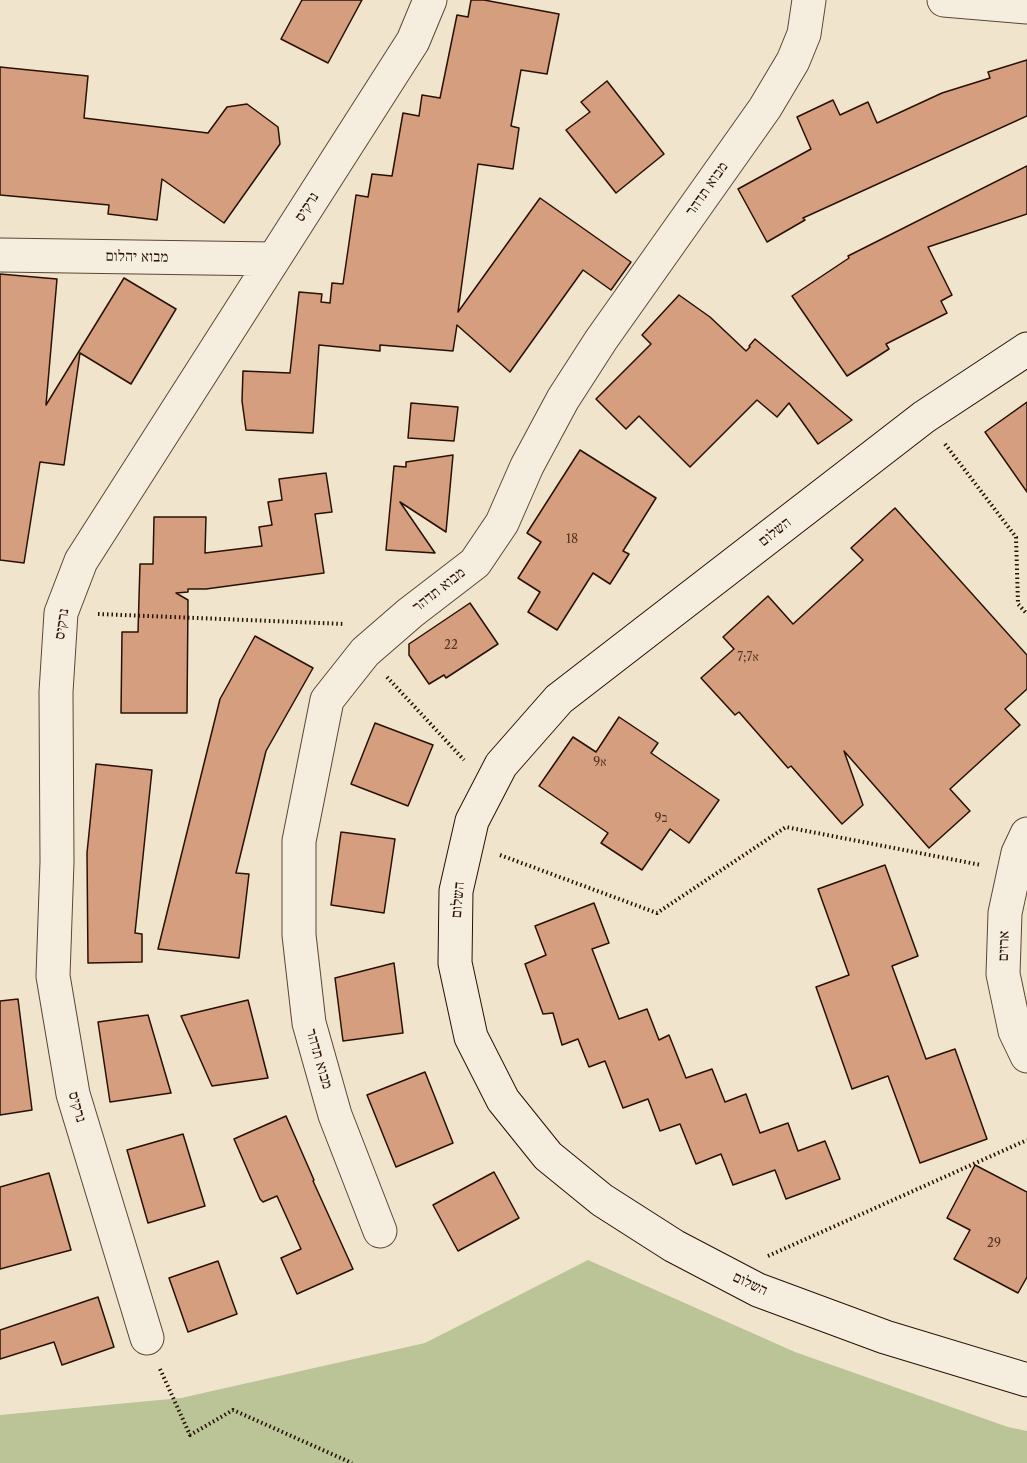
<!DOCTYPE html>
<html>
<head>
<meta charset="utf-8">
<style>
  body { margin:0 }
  canvas { display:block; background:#f0e5cc }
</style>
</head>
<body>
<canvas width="1027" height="1463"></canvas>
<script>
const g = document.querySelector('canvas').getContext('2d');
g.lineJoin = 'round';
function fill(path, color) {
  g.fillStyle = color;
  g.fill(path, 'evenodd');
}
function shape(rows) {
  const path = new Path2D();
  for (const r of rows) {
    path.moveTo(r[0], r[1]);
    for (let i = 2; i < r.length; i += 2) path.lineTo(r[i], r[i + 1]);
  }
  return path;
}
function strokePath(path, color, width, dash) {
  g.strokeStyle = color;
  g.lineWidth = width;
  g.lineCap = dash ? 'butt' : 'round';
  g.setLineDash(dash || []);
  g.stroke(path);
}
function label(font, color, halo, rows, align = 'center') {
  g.font = font + ' "Libre Caslon Text","Frank Ruhl Libre",serif';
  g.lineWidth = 4.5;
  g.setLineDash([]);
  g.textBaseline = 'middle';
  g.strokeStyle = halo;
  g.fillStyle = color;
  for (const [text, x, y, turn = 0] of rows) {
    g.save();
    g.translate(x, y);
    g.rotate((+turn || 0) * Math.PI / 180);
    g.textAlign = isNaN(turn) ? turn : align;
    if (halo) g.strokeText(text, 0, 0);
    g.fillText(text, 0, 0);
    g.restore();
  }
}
const green = shape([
  [588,1260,795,1352,1008,1427,1027,1431,1027,1463,0,1463,0,1415,181,1398,425,1343]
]);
const building = shape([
  [302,0,362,0,328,63,281,39,302,0],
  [471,0,484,0,559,14,547,74,521,70,511,126,519,128,513,169,478,164,458,312,540,198,631,262,611,290,583,270,510,372,457,325,453,351,380,345,380,351,319,345,313,433,246,430,242,401,243,371,290,373,299,292,322,294,321,302,330,303,332,283,343,284,356,195,368,197,372,174,392,176,403,113,419,116,422,95,440,98,457,15,468,17,471,0],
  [1027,60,1027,116,803,218,805,220,767,242,738,189,811,149,797,117,833,100,840,115,868,102,877,123,942,93,990,78,988,72,1027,60],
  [0,67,88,76,84,118,208,133,227,107,247,104,278,127,280,144,224,223,162,179,157,220,108,214,109,205,0,195,0,67],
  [607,81,664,154,616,193,566,130,590,112,581,102,607,81],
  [1027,166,1027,214,928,247,952,295,941,301,947,313,886,344,889,349,847,376,792,296,849,258,848,256,1027,166],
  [0,274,57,279,46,405,124,278,176,309,131,384,80,353,64,465,40,462,24,563,0,560,0,274],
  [679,295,710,317,746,351,750,347,749,346,755,339,852,420,818,444,789,403,777,417,757,400,690,467,639,416,626,429,596,399,651,344,642,335,679,295],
  [1027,402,1027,492,985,432,1027,402],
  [411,403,458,407,454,441,408,438,411,403],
  [580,450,656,498,623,551,629,554,610,584,593,573,557,630,528,612,540,592,518,578,541,542,527,533,580,450],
  [453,455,446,532,400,502,435,553,386,550,394,466,406,467,406,462,453,455],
  [326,473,332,512,315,514,324,573,206,589,188,589,188,592,176,593,188,600,187,713,121,713,122,632,138,632,140,564,153,564,154,517,206,517,205,553,262,546,259,527,272,525,268,502,282,500,279,479,326,473],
  [895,508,1027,655,1027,689,1005,709,1020,725,950,789,970,811,929,848,844,751,863,805,842,824,791,766,788,768,739,712,735,715,701,678,734,649,723,637,768,596,793,624,863,560,851,548,895,508],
  [470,603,498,644,446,678,444,675,429,684,409,655,409,644,470,603],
  [255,636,313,668,266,751,236,873,249,874,239,958,158,949,220,699,255,636],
  [619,717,658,743,651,753,719,800,689,843,670,829,642,870,601,843,608,833,539,786,573,737,596,752,619,717],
  [375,723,433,745,408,806,351,784,375,723],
  [96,764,152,770,135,933,142,934,142,962,88,963,87,853,96,764],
  [341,832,395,839,384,913,331,905,341,832],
  [885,865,918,956,892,966,926,1059,955,1049,987,1139,920,1163,888,1076,852,1089,816,987,849,975,818,889,885,865],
  [594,903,609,943,592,949,619,1019,647,1009,659,1040,669,1035,686,1078,712,1069,725,1102,746,1094,760,1133,788,1123,798,1151,825,1141,840,1179,786,1199,775,1170,733,1185,721,1154,696,1164,680,1124,660,1131,648,1099,623,1108,605,1061,589,1067,578,1039,562,1045,553,1013,543,1014,525,964,546,955,535,926,594,903],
  [394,963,403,1033,343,1041,335,978,394,963],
  [18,999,32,1110,0,1115,0,1001,18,999],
  [248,1000,268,1078,212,1086,181,1016,248,1000],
  [148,1015,171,1093,110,1102,98,1022,148,1015],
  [425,1072,453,1143,396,1167,367,1095,425,1072],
  [286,1116,314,1180,313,1181,353,1269,297,1294,281,1258,301,1249,277,1196,263,1202,260,1199,234,1139,286,1116],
  [183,1134,205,1206,148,1223,127,1150,183,1134],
  [975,1165,1027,1192,1027,1277,1018,1293,954,1259,970,1230,947,1218,975,1165],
  [494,1172,519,1218,458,1251,433,1205,494,1172],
  [49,1173,71,1250,0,1269,0,1187,49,1173],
  [218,1261,237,1314,188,1332,169,1278,218,1261],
  [98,1297,114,1347,62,1365,54,1342,0,1359,0,1330,98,1297]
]);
const path = shape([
  [945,444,1016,537,1018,604,1027,614],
  [98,614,345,624],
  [387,677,464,760],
  [500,855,657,913,786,827,981,865],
  [768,1256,1027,1140],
  [160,1369,190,1435,233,1410,352,1463]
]);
const street = shape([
  [944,0,1027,7],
  [0,255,273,259],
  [1027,834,1018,853,1005,913,1003,974,1015,1031,1027,1056],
  [380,1231,335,1115,309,1023,299,935,299,841,327,700,365,652,410,613,475,563,502,523,527,466,563,399,601,340,765,108,793,61,804,34,809,0],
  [147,1338,73,1094,53,976,57,862,56,692,61,613,81,561,413,41,430,0]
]);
const secondary = shape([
  [1027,349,924,417,559,699,501,765,472,821,456,891,455,963,471,1037,503,1100,548,1156,602,1200,674,1246,758,1290,885,1337,1027,1380]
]);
const numberNames = [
  ["18",572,540],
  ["22",451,646],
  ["7;7א",748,658],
  ["9א",600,763],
  ["9ב",661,819],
  ["29",994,1244]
];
const streetNames = [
  ["מבוא תדהר",707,189,-55],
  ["נרקיס",307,207,-57],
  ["מבוא יהלום",137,257,1],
  ["השלום",775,532,-38],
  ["מבוא תדהר",439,590,-38],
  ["נרקיס",62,624,-82],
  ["השלום",458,900,-85],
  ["ארזים",1004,946,-88],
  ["מבוא תדהר",319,1059,74],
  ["נרקיס",77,1107,74],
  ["השלום",750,1284,25]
];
fill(green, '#bbc497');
fill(building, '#d59e7e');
strokePath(building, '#291004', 1.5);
strokePath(street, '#5b4536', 35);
strokePath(secondary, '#291004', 35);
strokePath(path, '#291004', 4, [1.5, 3]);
strokePath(street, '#f5eede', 33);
strokePath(secondary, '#f5eede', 33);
label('12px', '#543422', null, numberNames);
label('15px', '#291004', '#f5eede', streetNames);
</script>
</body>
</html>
